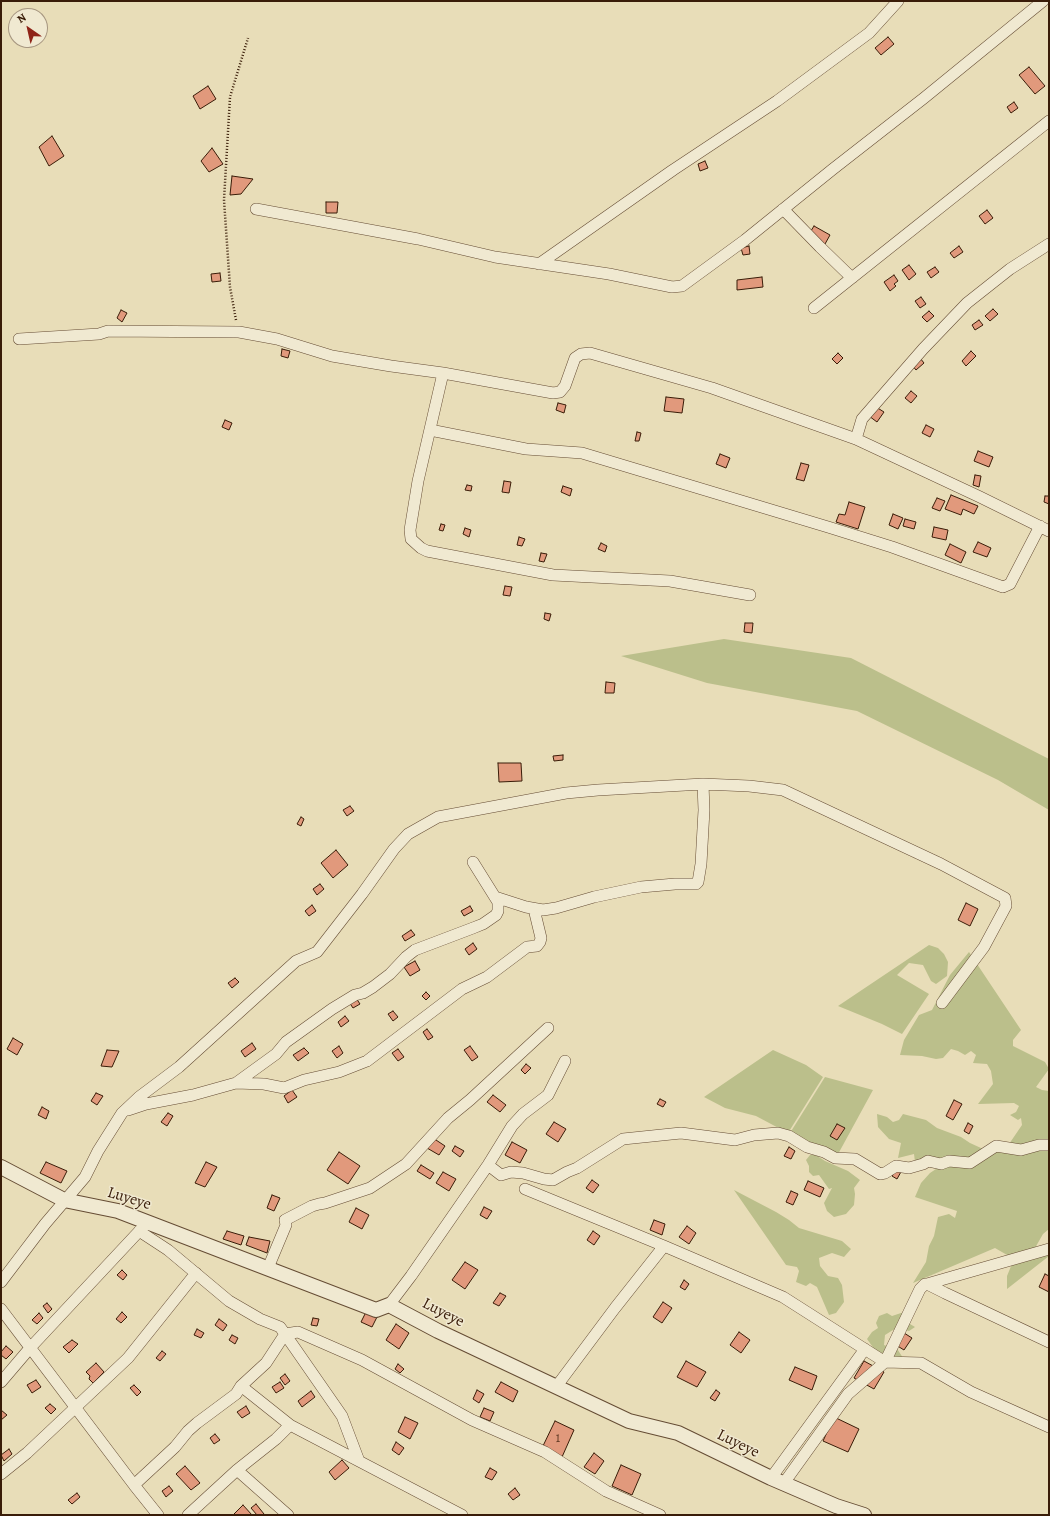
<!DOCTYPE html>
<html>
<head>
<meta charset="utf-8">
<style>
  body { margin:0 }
  #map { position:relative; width:1050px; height:1516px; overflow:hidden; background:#e8ddb8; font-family:Alegreya,serif }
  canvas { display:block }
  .frame { position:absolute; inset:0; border:2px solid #391c08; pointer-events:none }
  .north { position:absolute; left:8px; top:8px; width:40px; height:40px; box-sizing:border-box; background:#f0e9d1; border:1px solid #a79781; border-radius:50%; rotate:326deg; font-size:11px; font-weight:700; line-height:16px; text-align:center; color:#391c08 }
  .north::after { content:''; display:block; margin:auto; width:14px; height:18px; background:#8f2418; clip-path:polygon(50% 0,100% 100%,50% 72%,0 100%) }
</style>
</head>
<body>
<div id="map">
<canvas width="1050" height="1516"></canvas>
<div class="frame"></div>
<div class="north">N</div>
</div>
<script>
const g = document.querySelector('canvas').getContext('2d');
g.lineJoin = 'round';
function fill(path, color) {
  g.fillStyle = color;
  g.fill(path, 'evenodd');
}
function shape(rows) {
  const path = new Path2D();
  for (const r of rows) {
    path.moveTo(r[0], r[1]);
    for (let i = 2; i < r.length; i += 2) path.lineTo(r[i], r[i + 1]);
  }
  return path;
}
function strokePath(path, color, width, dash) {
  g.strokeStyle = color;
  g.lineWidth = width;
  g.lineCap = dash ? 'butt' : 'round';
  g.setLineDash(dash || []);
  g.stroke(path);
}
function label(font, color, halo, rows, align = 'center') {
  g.font = font + ' Alegreya,serif';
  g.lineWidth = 3;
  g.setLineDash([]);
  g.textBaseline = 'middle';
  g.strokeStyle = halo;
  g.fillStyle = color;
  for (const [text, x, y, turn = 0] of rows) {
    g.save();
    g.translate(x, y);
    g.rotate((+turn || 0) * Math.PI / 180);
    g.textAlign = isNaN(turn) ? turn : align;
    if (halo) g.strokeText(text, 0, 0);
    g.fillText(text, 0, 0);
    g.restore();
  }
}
const green = shape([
  [724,639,851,658,1049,759,1049,810,998,780,857,711,707,683,621,656],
  [929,945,938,948,944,954,948,962,947,976,936,984,931,981,923,965,909,963,897,975,929,994,902,1034,882,1024,838,1006],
  [969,952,1021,1030,1013,1040,1013,1046,1045,1062,1049,1069,1036,1087,1042,1090,1049,1091,1049,1229,1043,1234,1035,1248,1049,1254,1049,1256,1007,1289,1007,1276,1014,1259,995,1248,913,1283,926,1262,929,1246,934,1236,938,1217,949,1214,955,1218,957,1211,915,1197,921,1183,930,1173,939,1167,915,1162,914,1154,898,1158,901,1143,889,1139,878,1127,877,1114,887,1117,893,1122,899,1120,903,1114,926,1120,937,1128,961,1137,970,1143,981,1148,991,1149,1007,1147,1022,1125,1021,1118,1018,1120,1010,1115,1016,1112,1019,1106,1014,1103,978,1104,993,1084,991,1071,987,1064,973,1063,976,1055,971,1051,965,1055,958,1051,951,1049,943,1058,936,1059,922,1056,900,1055,904,1040,919,1015,932,1010,950,975],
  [773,1050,806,1065,823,1077,788,1133,756,1116,725,1108,704,1097],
  [825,1077,873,1090,837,1156,790,1133],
  [810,1155,816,1155,825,1161,848,1171,860,1180,854,1188,855,1194,854,1205,846,1214,834,1217,827,1211,824,1203,832,1188,829,1189,819,1175,813,1176,809,1172,809,1166,806,1160],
  [734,1190,776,1212,789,1220,799,1228,842,1241,851,1249,844,1257,832,1253,819,1258,820,1266,828,1276,838,1278,842,1285,844,1302,836,1313,829,1315,817,1287,810,1283,806,1286,796,1282,799,1271,797,1267,786,1265],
  [906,1312,905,1321,915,1327,909,1331,901,1329,893,1330,885,1335,884,1345,892,1348,896,1347,903,1358,891,1362,882,1355,877,1353,867,1339,872,1332,878,1328,876,1323,879,1316,887,1313,892,1316,901,1313]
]);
const building = shape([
  [888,37,894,44,881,55,875,48,888,37],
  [1029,67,1045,86,1035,94,1019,75,1029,67],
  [208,86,216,99,200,109,193,96,208,86],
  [1014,102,1018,108,1011,113,1007,107,1014,102],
  [52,136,64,156,49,166,39,147,52,136],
  [212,148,223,164,209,172,201,161,212,148],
  [705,161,708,168,700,171,698,164,705,161],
  [232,176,253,179,241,194,230,195,232,176],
  [326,202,338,202,337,213,326,213,326,202],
  [987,210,993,218,985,224,979,216,987,210],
  [814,226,830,235,825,244,809,234,814,226],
  [749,246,750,254,743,255,741,248,749,246],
  [959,246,963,252,954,258,950,253,959,246],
  [909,265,916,274,909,280,902,270,909,265],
  [935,267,939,272,931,278,927,272,935,267],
  [220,273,221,281,212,282,211,274,220,273],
  [894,275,898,281,894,284,896,286,890,291,884,282,894,275],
  [762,277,763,287,737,290,737,280,762,277],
  [921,297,926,304,920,308,915,301,921,297],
  [993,309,998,314,990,321,985,316,993,309],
  [121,310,127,313,122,322,117,318,121,310],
  [929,311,934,316,927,322,922,317,929,311],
  [979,320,983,325,975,330,972,325,979,320],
  [282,349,290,351,288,358,281,356,282,349],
  [971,351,976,356,966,366,962,361,971,351],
  [838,353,843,358,837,364,832,359,838,353],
  [920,358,924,363,916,370,912,365,920,358],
  [911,391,917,396,911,403,905,398,911,391],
  [666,397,684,399,682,413,664,411,666,397],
  [558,403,566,405,564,413,556,410,558,403],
  [876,407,884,412,877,422,869,416,876,407],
  [225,420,232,423,229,430,222,427,225,420],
  [926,425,934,429,930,437,922,433,926,425],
  [637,432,641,433,639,441,635,441,637,432],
  [978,451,993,457,989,467,974,461,978,451],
  [720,454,730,458,726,468,716,464,720,454],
  [801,463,809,465,804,481,796,479,801,463],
  [975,475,981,476,979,487,973,485,975,475],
  [504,481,511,482,509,493,502,492,504,481],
  [467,485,472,486,471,491,465,490,467,485],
  [563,486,572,489,570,496,561,492,563,486],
  [951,495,978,506,974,514,963,509,961,515,945,509,951,495],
  [1045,496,1049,496,1049,504,1044,502,1045,496],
  [937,498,945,501,940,511,932,508,937,498],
  [849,502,865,507,858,529,836,522,839,514,845,515,849,502],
  [893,514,903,518,898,529,889,525,893,514],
  [905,519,916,522,914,529,903,526,905,519],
  [441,524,445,525,443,531,439,530,441,524],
  [934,527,948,530,946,540,932,537,934,527],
  [465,528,471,530,469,537,463,534,465,528],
  [519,537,525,539,522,546,517,545,519,537],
  [978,542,991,548,987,557,973,552,978,542],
  [601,543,607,546,605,552,598,549,601,543],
  [950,544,966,552,961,563,945,555,950,544],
  [541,553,547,554,544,562,539,561,541,553],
  [505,586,512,587,510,596,503,595,505,586],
  [545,613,551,614,549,621,544,619,545,613],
  [745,623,753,623,752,633,744,632,745,623],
  [606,682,615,683,614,693,605,693,606,682],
  [563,755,563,760,554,761,553,756,563,755],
  [498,763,521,763,522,781,499,782,498,763],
  [350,806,354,811,347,816,343,810,350,806],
  [301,817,304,819,301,826,297,824,301,817],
  [336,850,348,865,333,878,321,863,336,850],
  [320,884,324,889,317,895,313,889,320,884],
  [966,903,978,909,970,926,958,920,966,903],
  [312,905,316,911,309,916,305,911,312,905],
  [470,906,473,911,464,916,461,911,470,906],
  [411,930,415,935,405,941,402,936,411,930],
  [473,943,477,949,469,955,465,949,473,943],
  [415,961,420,970,410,976,404,967,415,961],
  [235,978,239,982,232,988,228,983,235,978],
  [426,992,430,996,426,1000,422,996,426,992],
  [356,998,360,1004,353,1008,349,1002,356,998],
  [393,1011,398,1017,393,1021,388,1014,393,1011],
  [345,1016,349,1021,341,1027,338,1022,345,1016],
  [427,1029,433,1037,428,1040,423,1032,427,1029],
  [13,1038,23,1044,17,1055,7,1049,13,1038],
  [252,1043,256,1049,245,1057,241,1051,252,1043],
  [339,1046,343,1053,337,1058,332,1051,339,1046],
  [470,1046,478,1057,472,1061,464,1050,470,1046],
  [304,1048,309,1053,298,1061,293,1055,304,1048],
  [398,1049,404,1057,398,1061,392,1053,398,1049],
  [107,1050,119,1051,112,1067,101,1066,107,1050],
  [526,1064,531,1068,525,1074,521,1070,526,1064],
  [292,1090,297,1097,288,1103,284,1096,292,1090],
  [96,1093,103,1096,97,1105,91,1101,96,1093],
  [493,1095,506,1105,500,1112,487,1102,493,1095],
  [660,1099,666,1102,663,1107,657,1104,660,1099],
  [954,1100,962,1104,953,1120,946,1116,954,1100],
  [42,1107,49,1111,46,1119,38,1115,42,1107],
  [168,1113,173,1116,167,1126,161,1122,168,1113],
  [554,1122,566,1129,558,1142,546,1134,554,1122],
  [968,1123,973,1126,969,1134,964,1131,968,1123],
  [837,1124,845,1128,837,1140,830,1136,837,1124],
  [433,1138,445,1146,439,1155,427,1148,433,1138],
  [512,1142,527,1150,520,1163,505,1155,512,1142],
  [455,1146,464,1151,460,1157,452,1151,455,1146],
  [789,1147,795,1151,791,1159,784,1156,789,1147],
  [339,1152,360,1166,348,1184,327,1170,339,1152],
  [46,1162,67,1171,61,1183,40,1173,46,1162],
  [206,1162,217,1167,205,1187,195,1183,206,1162],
  [421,1165,434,1173,430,1179,417,1171,421,1165],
  [897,1168,902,1170,897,1179,892,1176,897,1168],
  [443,1172,456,1179,449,1191,436,1183,443,1172],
  [592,1180,599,1185,593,1193,586,1188,592,1180],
  [808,1181,824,1188,820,1197,804,1190,808,1181],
  [791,1191,798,1194,793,1205,786,1202,791,1191],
  [272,1195,280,1198,274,1211,267,1208,272,1195],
  [484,1207,492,1211,487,1219,480,1215,484,1207],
  [356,1208,369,1215,362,1229,349,1222,356,1208],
  [654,1220,665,1224,662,1235,650,1230,654,1220],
  [687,1226,696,1233,689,1244,679,1237,687,1226],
  [227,1231,244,1236,241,1245,223,1239,227,1231],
  [593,1231,600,1236,594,1245,587,1240,593,1231],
  [249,1237,270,1241,267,1253,246,1245,249,1237],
  [465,1262,478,1270,465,1289,452,1280,465,1262],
  [122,1270,127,1275,123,1280,117,1275,122,1270],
  [1045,1274,1049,1276,1049,1292,1039,1287,1045,1274],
  [684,1280,689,1284,685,1290,680,1287,684,1280],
  [500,1293,506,1296,499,1306,493,1303,500,1293],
  [663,1302,672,1308,662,1323,653,1317,663,1302],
  [47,1303,52,1309,48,1313,43,1306,47,1303],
  [122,1312,127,1317,121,1323,116,1319,122,1312],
  [366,1312,377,1317,372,1327,361,1322,366,1312],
  [39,1313,43,1318,37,1324,32,1320,39,1313],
  [313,1318,319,1319,317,1326,311,1325,313,1318],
  [219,1319,227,1325,223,1331,215,1325,219,1319],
  [396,1324,409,1333,399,1349,386,1340,396,1324],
  [197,1329,204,1333,201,1338,194,1335,197,1329],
  [739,1332,750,1340,741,1353,730,1345,739,1332],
  [904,1333,912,1338,904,1350,896,1345,904,1333],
  [232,1335,238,1338,235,1344,229,1340,232,1335],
  [72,1340,78,1344,69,1353,63,1347,72,1340],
  [6,1346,13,1352,6,1359,1,1355,1,1352,6,1346],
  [162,1351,166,1354,160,1361,156,1358,162,1351],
  [686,1361,706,1372,697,1387,677,1377,686,1361],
  [864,1361,884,1372,874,1389,854,1378,864,1361],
  [96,1363,104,1372,93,1383,89,1379,90,1376,86,1372,96,1363],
  [398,1364,404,1369,400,1373,395,1369,398,1364],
  [795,1367,817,1376,812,1390,789,1380,795,1367],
  [285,1374,290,1381,285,1385,280,1378,285,1374],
  [36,1380,41,1387,32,1393,27,1385,36,1380],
  [280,1382,284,1388,276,1393,272,1387,280,1382],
  [501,1382,518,1391,513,1402,495,1392,501,1382],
  [134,1385,141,1392,137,1396,130,1388,134,1385],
  [477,1390,484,1394,479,1403,473,1399,477,1390],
  [716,1390,720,1393,715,1401,710,1398,716,1390],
  [311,1391,315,1397,302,1407,298,1401,311,1391],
  [50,1404,56,1409,51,1414,45,1408,50,1404],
  [246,1406,250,1413,242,1418,237,1412,246,1406],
  [484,1408,494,1412,490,1421,480,1417,484,1408],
  [1,1410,7,1415,1,1420,1,1410],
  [405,1417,418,1423,410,1439,398,1432,405,1417],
  [834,1417,859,1429,848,1452,823,1441,834,1417],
  [555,1421,574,1430,562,1457,542,1448,555,1421],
  [215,1434,220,1440,214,1444,210,1438,215,1434],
  [396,1442,404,1448,399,1455,392,1450,396,1442],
  [9,1449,12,1454,4,1461,1,1455,9,1449],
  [594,1453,604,1461,595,1474,584,1467,594,1453],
  [342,1460,349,1468,335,1480,329,1472,342,1460],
  [621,1465,641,1474,632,1495,612,1486,621,1465],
  [185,1466,200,1483,191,1490,176,1474,185,1466],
  [490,1468,497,1472,492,1480,485,1477,490,1468],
  [169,1486,173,1491,166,1497,162,1491,169,1486],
  [515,1488,520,1495,513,1500,508,1494,515,1488],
  [77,1493,80,1497,72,1504,68,1500,77,1493],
  [256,1504,264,1514,263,1515,257,1515,251,1508,256,1504],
  [243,1505,252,1515,233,1515,243,1505]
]);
const path = shape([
  [236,320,230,287,224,200,230,97,248,38]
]);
const minor = shape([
  [256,209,418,239,495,257,609,274,672,287,682,286,745,240,833,169,924,98,1043,1],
  [783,209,820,247,852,278],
  [539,264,673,170,777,101,869,33,898,1],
  [814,308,1049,121],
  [19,339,99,334,108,331,239,332,277,339,332,356,391,366,443,373,553,393,560,392,565,386,575,358,581,354,590,353,712,388,856,439,980,497,1049,531],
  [443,373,418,481,410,530,411,539,421,548,427,551,553,575,670,581,750,595],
  [430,430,526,449,582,453,828,527,892,547,1003,587,1010,584,1040,526],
  [856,439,862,419,923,349,967,303,1010,269,1049,244],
  [495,897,526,907,543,910,556,908,594,897,641,887,675,884,696,884,698,882,701,864,704,810,703,784],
  [236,1083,264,1084,284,1088,304,1080,339,1072,367,1061,462,989,487,977,527,947,537,946,540,942,541,938,534,909],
  [128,1110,146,1104,193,1095,236,1083,276,1054,286,1042,332,1009,355,995,363,993,373,987,390,974,406,957,415,950,473,928,483,924,496,915,498,911,498,902,473,862],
  [488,1165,501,1175,511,1172,523,1173,544,1179,553,1180,567,1172,577,1168,623,1139,681,1133,735,1140,754,1135,778,1133,789,1136,807,1147,824,1152,835,1158,855,1159,880,1174,885,1173,896,1166,909,1168,923,1164,928,1161,941,1164,949,1161,970,1163,996,1146,1021,1150,1039,1145,1049,1145],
  [525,1189,664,1246],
  [139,1231,168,1250,229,1301,260,1319,280,1327,285,1334,298,1332,362,1360,472,1420,545,1452,606,1491,660,1515],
  [268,1268,286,1225,285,1220,312,1206,319,1204,325,1203,370,1188,406,1164,448,1118,470,1100,548,1028],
  [1,1282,45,1224,85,1177,98,1151,122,1113,139,1097,179,1067,296,961,317,952,362,894,394,849,408,834,438,817,566,793,598,790,703,784,749,786,783,790,941,864,1005,898,1006,906,984,947,942,1003],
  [927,1284,1049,1249],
  [389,1305,411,1276,488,1165,512,1126,523,1114,548,1095,565,1061],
  [1,1309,134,1485,158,1515],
  [1,1382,30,1348,144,1226],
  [241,1386,290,1425,462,1515],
  [556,1387,615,1308,664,1246,783,1297,885,1362,921,1363,971,1392,1049,1427],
  [237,1470,288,1515],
  [1,1474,27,1453,128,1358,196,1273],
  [771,1478,865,1349],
  [784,1483,848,1394,885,1362,920,1289,925,1284,927,1284,945,1293,1049,1342],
  [134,1485,175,1447,188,1431,197,1423,236,1394,241,1386,266,1363,285,1334,342,1416,359,1461],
  [188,1515,237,1470,276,1439,290,1425]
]);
const tertiary = shape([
  [1,1167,64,1200,118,1211,376,1310,389,1305,438,1331,629,1421,678,1433,771,1478,836,1506,864,1515]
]);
const numberNames = [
  ["1",558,1439]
];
const streetNames = [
  ["Luyeye",129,1199,17],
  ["Luyeye",443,1313,27],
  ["Luyeye",738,1444,26]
];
fill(green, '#bbbf8b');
fill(building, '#e1997c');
strokePath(building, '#391c08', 1);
strokePath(minor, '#654c34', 12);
strokePath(tertiary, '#654c34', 16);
strokePath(path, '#391c08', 2.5, [1, 2]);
strokePath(minor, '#f0e9d1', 11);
strokePath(tertiary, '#f0e9d1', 14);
label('14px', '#633b25', null, numberNames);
label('16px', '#391c08', '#f0e9d1', streetNames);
</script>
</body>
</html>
